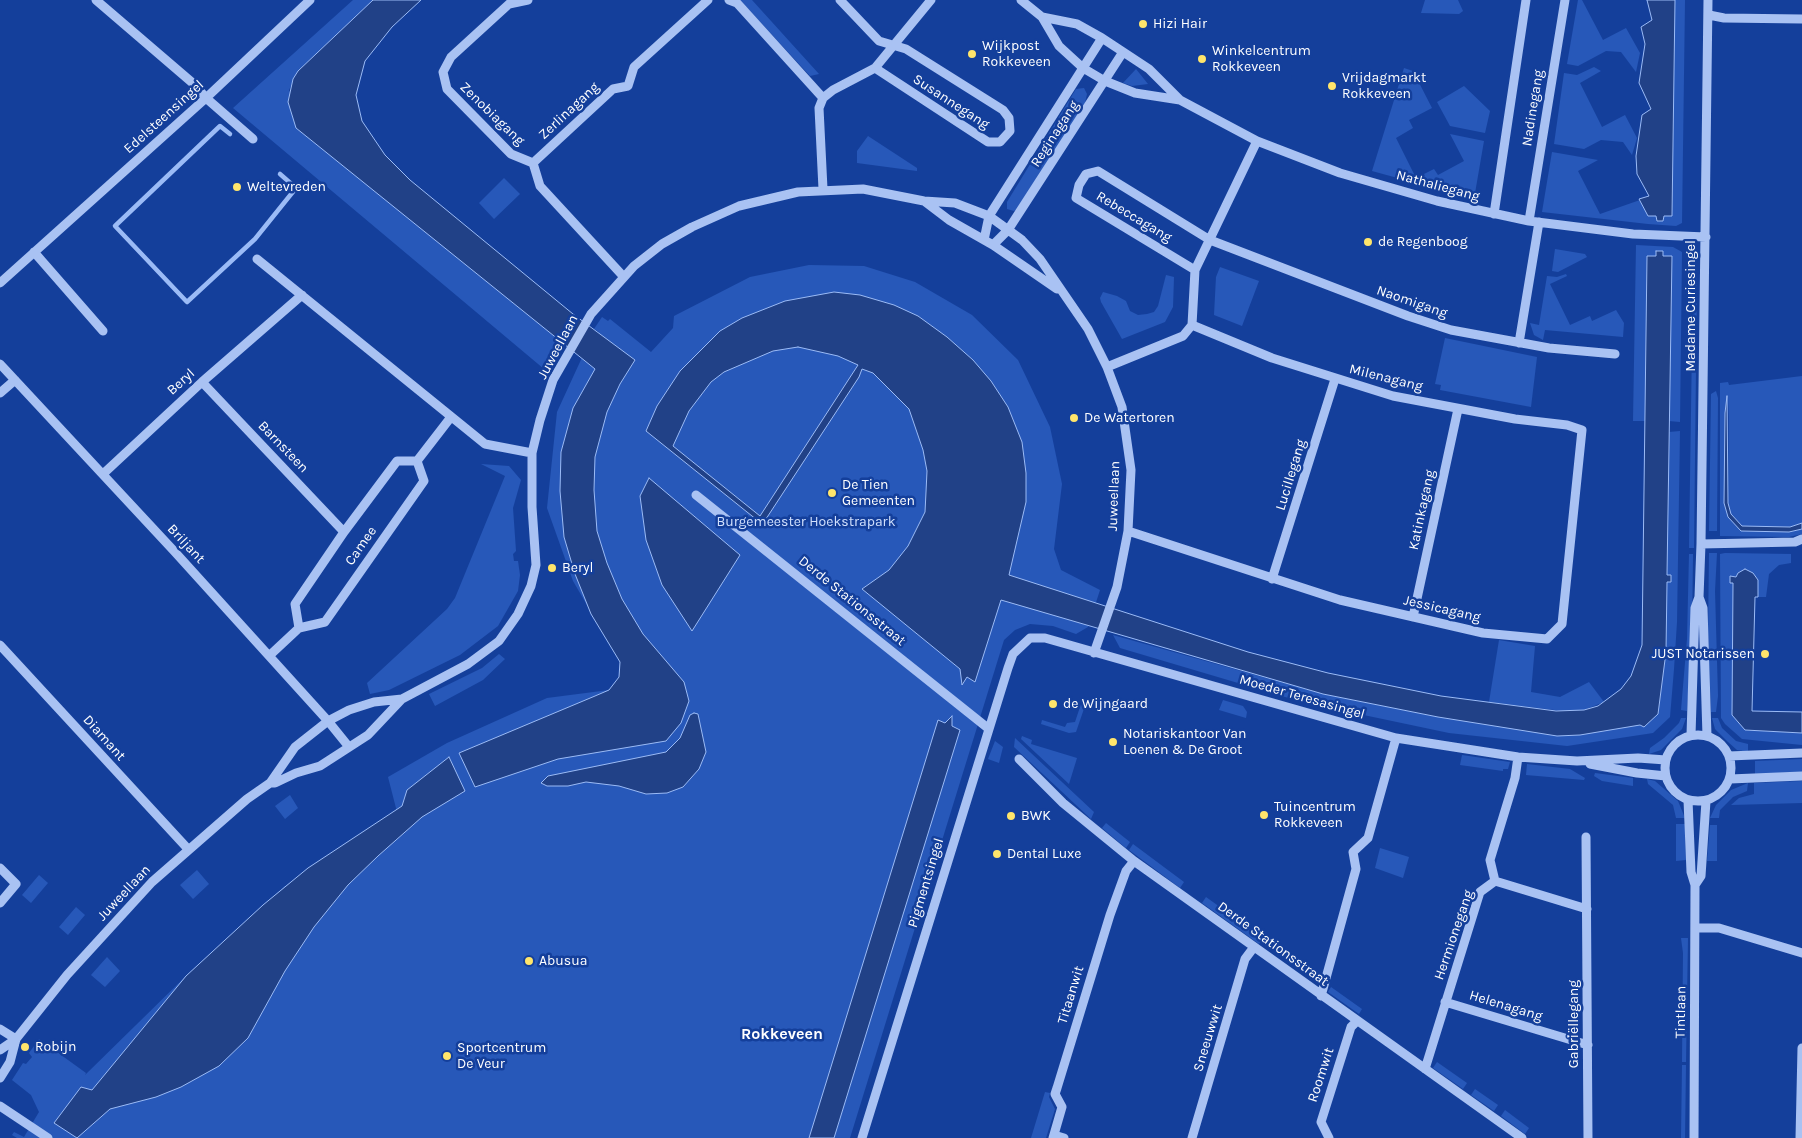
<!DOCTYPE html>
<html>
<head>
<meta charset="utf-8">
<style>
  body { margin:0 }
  canvas { display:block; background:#143f9b }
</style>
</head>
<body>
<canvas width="1802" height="1138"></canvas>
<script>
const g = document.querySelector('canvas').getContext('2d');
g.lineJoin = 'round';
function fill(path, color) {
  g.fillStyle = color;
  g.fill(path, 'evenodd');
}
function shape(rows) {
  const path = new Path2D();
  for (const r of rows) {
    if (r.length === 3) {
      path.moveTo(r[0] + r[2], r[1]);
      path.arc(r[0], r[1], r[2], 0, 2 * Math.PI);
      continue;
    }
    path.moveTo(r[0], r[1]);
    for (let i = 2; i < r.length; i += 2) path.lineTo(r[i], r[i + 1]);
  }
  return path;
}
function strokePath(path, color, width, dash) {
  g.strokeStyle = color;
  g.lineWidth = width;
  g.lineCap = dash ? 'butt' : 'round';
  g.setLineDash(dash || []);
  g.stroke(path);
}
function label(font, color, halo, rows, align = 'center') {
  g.font = font + ' Karla,sans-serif';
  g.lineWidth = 5;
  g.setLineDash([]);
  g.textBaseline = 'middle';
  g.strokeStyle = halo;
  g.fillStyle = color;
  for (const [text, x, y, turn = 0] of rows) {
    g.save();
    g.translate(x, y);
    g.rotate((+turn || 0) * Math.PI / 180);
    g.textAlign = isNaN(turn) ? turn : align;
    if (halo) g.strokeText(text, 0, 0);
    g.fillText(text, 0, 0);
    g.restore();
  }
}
const green = shape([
  [353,0,373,0,298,71,289,90,310,139,559,338,544,369,233,108],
  [740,0,752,0,819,74,810,76],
  [1425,0,1458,0,1463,11,1459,14,1421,13],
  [1578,0,1582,0,1603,40,1626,28,1640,53,1636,72,1621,52,1606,51,1578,66,1567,64],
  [1675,0,1685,0,1682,223,1676,226,1648,224,1542,212,1552,152,1598,160,1578,171,1600,214,1640,200,1648,215,1672,216],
  [1594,67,1601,71,1580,83,1602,127,1625,115,1637,138,1632,155,1623,142,1601,140,1584,149,1554,144,1564,73,1577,75],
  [1404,68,1413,71,1432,108,1409,120,1413,128,1396,138,1416,178,1434,169,1438,175,1464,161,1450,134,1484,141,1474,199,1372,171],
  [1136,69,1148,84,1132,86,1123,83],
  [1464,86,1490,111,1485,133,1450,126,1437,102],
  [1084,88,1087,94,1085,103,1020,209,1014,211,1007,209,1007,202,1076,89],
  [868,136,917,168,917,171,857,163,857,151],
  [504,178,520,194,494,219,479,203],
  [1636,245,1673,247,1682,252,1680,422,1669,421,1672,256,1662,256,1662,251,1656,251,1656,256,1647,256,1645,421,1633,421],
  [1555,249,1585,254,1587,257,1558,272,1552,271],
  [809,265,864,266,915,282,972,315,1018,360,1050,427,1062,484,1054,549,1061,570,1100,590,1088,627,1076,634,1053,626,1030,624,1015,630,1004,640,850,1138,17,1138,12,1135,14,1132,24,1137,39,1112,31,1095,12,1080,23,1063,26,1064,32,1057,29,1053,39,1039,86,1073,85,1075,186,976,285,886,397,812,388,777,447,743,547,698,609,690,619,677,620,662,573,581,547,508,557,412,585,351,599,332,594,329,602,317,608,321,610,319,651,352,673,328,674,316,750,277],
  [1220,267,1259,281,1242,326,1214,315,1216,277],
  [1566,274,1567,276,1550,284,1570,325,1590,316,1592,321,1616,310,1624,323,1623,337,1545,330,1543,340,1534,335,1530,323,1539,325,1547,276,1557,277],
  [1166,275,1174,277,1173,307,1165,322,1122,339,1101,302,1100,298,1103,292,1117,296,1126,301,1130,311,1138,315,1147,314,1154,312,1158,306],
  [1693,276,1697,276,1694,548,1689,548],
  [1445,338,1537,357,1531,407,1440,390,1441,385,1435,384],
  [1802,376,1802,523,1790,527,1741,526,1731,514,1728,503,1729,396,1724,503,1728,517,1741,530,1789,532,1802,529,1802,534,1789,537,1720,536,1720,383,1728,382,1729,385],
  [1716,391,1718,398,1717,531,1709,531,1711,394],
  [1680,431,1677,622,1674,669,1670,717,1653,733,1567,746,1449,733,1302,702,1120,648,1113,635,1323,694,1438,717,1567,736,1645,724,1658,714,1666,652,1667,582,1671,582,1671,575,1667,575,1669,432],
  [481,464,509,466,521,480,513,508,516,551,513,554,514,561,518,561,520,575,518,591,498,626,460,655,389,690,370,694,367,683,447,609,455,598,505,476],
  [1709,553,1717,553,1715,591,1718,696,1716,712,1711,712,1708,633],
  [1725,553,1791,554,1791,563,1779,565,1769,574,1766,597,1758,597,1758,580,1730,576,1730,582,1733,583,1745,730,1802,733,1802,745,1742,739,1725,724,1721,718,1720,554],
  [1689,554,1693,554,1692,635,1687,711,1681,710,1687,639],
  [1499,640,1535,646,1531,692,1560,697,1589,682,1604,702,1584,710,1571,712,1489,702],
  [499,654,505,659,483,680,435,706,429,694,482,668],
  [1083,698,1087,700,1076,732,1069,733,1041,724,1042,720,1065,727,1067,723,1075,722],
  [1223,700,1243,706,1247,712,1246,718,1219,710],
  [1681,718,1686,718,1682,729,1661,750,1649,754,1650,748,1664,738,1679,723],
  [1712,718,1718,718,1722,728,1736,741,1748,744,1748,752,1737,750,1728,742,1715,729],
  [1022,736,1032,740,1031,744,1077,758,1069,784,1021,739],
  [1015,738,1094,812,1091,819,1014,747],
  [995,741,1003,747,999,763,988,759],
  [1462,755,1510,762,1508,769,1503,769,1503,771,1460,765],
  [1802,759,1802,772,1755,774,1755,761],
  [1527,764,1570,769,1585,778,1584,780,1526,775],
  [1595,773,1633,778,1633,786,1602,781,1594,776],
  [1647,779,1655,781,1678,801,1685,818,1676,818,1673,805,1648,784],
  [1802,781,1802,803,1731,805,1739,798,1754,794,1754,783],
  [1748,783,1747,791,1733,797,1720,810,1719,818,1710,818,1716,805,1731,790],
  [290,795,298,808,285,819,275,806],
  [1106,823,1130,842,1126,848,1102,828],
  [1676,824,1685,824,1686,860,1676,861],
  [1710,825,1717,825,1717,861,1707,861],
  [1133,844,1184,882,1180,888,1129,850],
  [1380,848,1409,857,1403,878,1375,868],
  [197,870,209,884,193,899,180,885],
  [39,875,48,883,31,903,22,895],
  [1206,897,1263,938,1259,944,1202,903],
  [76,907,85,915,68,935,59,927],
  [1681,938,1688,938,1686,1062,1682,1062,1683,953],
  [107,957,120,971,105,987,91,975],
  [1331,987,1362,1009,1359,1014,1328,992],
  [1437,1062,1467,1083,1463,1089,1433,1068],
  [1682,1065,1686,1065,1685,1138,1681,1138],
  [1475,1089,1498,1105,1494,1111,1471,1095],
  [1045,1092,1050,1093,1049,1097,1055,1109,1046,1138,1031,1138],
  [1505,1110,1529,1128,1525,1134,1501,1116]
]);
const water = shape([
  [373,0,421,0,392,27,365,61,356,95,362,121,385,155,410,180,573,314,635,360,620,384,607,412,595,457,594,490,597,531,607,563,622,599,643,634,684,682,689,701,681,723,666,741,558,759,475,787,459,753,595,696,609,690,619,677,620,662,591,614,575,574,564,537,560,491,561,452,573,408,595,369,296,128,288,102,293,79,298,71,373,0],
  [1647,0,1675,0,1672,216,1664,216,1663,221,1657,221,1656,216,1648,216,1639,199,1649,196,1637,174,1636,156,1642,115,1651,109,1639,83,1645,44,1641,27,1652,20,1647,0],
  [1656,251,1663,251,1663,256,1672,256,1667,575,1671,575,1671,582,1667,582,1666,652,1658,714,1644,727,1640,725,1580,735,1557,736,1438,717,1323,694,1001,600,975,682,967,677,962,685,960,669,862,589,889,570,908,546,925,512,926,492,927,471,923,450,909,409,873,373,862,369,859,377,764,522,757,520,646,431,657,406,680,371,720,331,742,318,785,301,834,292,860,295,894,305,918,316,947,337,973,360,991,381,1008,407,1022,442,1026,473,1026,502,1009,575,1248,652,1328,673,1441,696,1556,711,1584,710,1598,706,1621,689,1631,676,1642,645,1647,256,1656,256,1656,251],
  [798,347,838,356,858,365,760,516,673,446,689,411,711,382,724,372,773,351,798,347],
  [1727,396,1728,503,1731,514,1742,526,1790,527,1802,523,1802,529,1789,532,1741,531,1728,517,1724,503,1725,413,1727,396],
  [649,478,740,555,692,631,662,585,646,540,640,496,649,478],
  [1745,569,1753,573,1758,580,1758,597,1755,597,1752,711,1802,712,1802,733,1745,730,1732,715,1733,583,1730,583,1730,576,1736,577,1738,573,1745,569],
  [694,713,698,714,706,752,699,769,683,787,667,793,646,794,619,786,586,782,568,786,547,786,541,783,548,776,666,752,680,738,690,715,694,713],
  [952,716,952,726,960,730,834,1138,809,1138,938,720,945,723,952,716],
  [449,757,465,791,422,817,378,856,348,885,314,927,285,971,248,1038,219,1066,181,1087,156,1097,110,1109,77,1138,54,1123,81,1087,92,1090,186,976,263,905,308,868,402,806,407,790,449,757]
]);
const stream = shape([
  [230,134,220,126,115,226,187,302,255,239,296,188,280,174]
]);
const minor = shape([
  [96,0,195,85,206,98,253,139],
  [528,0,509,4,451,57,443,72,447,89,511,154,533,163,540,186,623,276],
  [729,0,737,3,823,98],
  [840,0,879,41,906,49,1003,110,1009,118,1010,131,1000,142,988,142,875,68],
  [1021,0,1042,17,1059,46,1083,68,1105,81,1135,93,1180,100],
  [1709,15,1724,18,1802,19],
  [1042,17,1077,24,1102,38,1149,69,1180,100,1257,141,1340,173,1437,201,1529,221,1633,234,1706,237],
  [533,163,613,89,628,86,634,67,708,0],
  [823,189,819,108,823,98,833,90,875,68,931,0],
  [924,201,949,220,993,245,1057,289],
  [1494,214,1526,0],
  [1529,221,1565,0],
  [984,240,989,216,1102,38],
  [993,245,1008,230,1123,52],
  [34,252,103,331],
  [257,259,485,444,532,453],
  [1195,270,1076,198,1079,185,1086,174,1098,171,1210,240,1408,316,1451,330,1549,348,1615,354],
  [0,283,206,98,310,0],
  [1519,343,1539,222],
  [0,364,174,551,328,721,349,747],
  [1107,367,1183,336,1192,325,1195,270,1257,141],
  [202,382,344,532],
  [0,393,15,380],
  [417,461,451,417],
  [103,474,202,382,302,295],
  [696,495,989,729],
  [1128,531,1340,600,1483,633,1547,639,1562,624,1582,430,1567,425,1515,419,1393,396,1272,358,1192,325],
  [1701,544,1795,542,1802,539],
  [1272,579,1335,379],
  [1699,597,1703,608,1707,736],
  [1413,617,1458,409],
  [299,628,295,604,344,532,397,461,417,461],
  [0,645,188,849],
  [269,656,299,628,325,622,424,481,417,461],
  [1698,768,33],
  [1691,735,1695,608,1699,597,1701,544,1708,0],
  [1729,756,1802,753],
  [1019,759,1063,803,1134,861,1522,1138],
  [1590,764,1637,773,1666,776],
  [1730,779,1802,776],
  [270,783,275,783,296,773,320,766,368,735,402,699,468,664,499,641,518,614,531,586,536,565,532,507,532,453,540,420,553,380,591,314,634,266,662,244,692,227,739,206,798,192,863,189,924,201,955,203,989,216,1022,240,1040,259,1088,329,1107,367,1122,407,1131,470,1128,531,1117,587,1094,653],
  [1688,800,1691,872,1695,885,1694,1138],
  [1586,837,1588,1138],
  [0,868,16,884,0,903],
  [1495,881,1587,909],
  [1695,885,1701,876,1706,801],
  [1696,928,1719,928,1802,953],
  [1321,996,1356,869,1353,852,1368,838,1396,738],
  [1445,1002,1588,1045],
  [0,1029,16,1039],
  [0,1050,16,1039,67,975,152,882,247,799,270,783,295,747,328,721,349,710,374,702,402,699],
  [1425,1069,1480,892,1495,881,1490,860,1515,778,1518,757],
  [0,1078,10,1062,16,1039],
  [0,1106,48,1138],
  [1054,1135,1064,1138],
  [862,1138,1008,668,1013,654,1030,638,1045,638,1396,738,1518,757,1577,761,1638,758,1666,760],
  [1053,1138,1062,1107,1055,1094,1057,1088,1110,915,1126,871,1134,861],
  [1192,1138,1245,959,1254,947],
  [1329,1138,1321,1122,1351,1027,1357,1021],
  [1800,1138,1802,1048]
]);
const markers = [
  [1143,24,5,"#ffe56b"],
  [972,54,5,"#ffe56b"],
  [1202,59,5,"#ffe56b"],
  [1332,86,5,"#ffe56b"],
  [237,187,5,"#ffe56b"],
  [1368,242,5,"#ffe56b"],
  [1074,418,5,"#ffe56b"],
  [832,493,5,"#ffe56b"],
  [552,568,5,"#ffe56b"],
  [1765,654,5,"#ffe56b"],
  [1053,704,5,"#ffe56b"],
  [1113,742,5,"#ffe56b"],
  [1264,815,5,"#ffe56b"],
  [1011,816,5,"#ffe56b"],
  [997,854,5,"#ffe56b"],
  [529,961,5,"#ffe56b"],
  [25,1047,5,"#ffe56b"],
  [447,1056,5,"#ffe56b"]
];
const poiNames = [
  ["Hizi Hair",1153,24],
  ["Wijkpost",982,46],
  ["Rokkeveen",982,62],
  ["Winkelcentrum",1212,51],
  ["Rokkeveen",1212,67],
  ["Vrijdagmarkt",1342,78],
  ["Rokkeveen",1342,94],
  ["Weltevreden",247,187],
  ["de Regenboog",1378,242],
  ["De Watertoren",1084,418],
  ["De Tien",842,485],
  ["Gemeenten",842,501],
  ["Beryl",562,568],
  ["JUST Notarissen",1755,654,"right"],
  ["de Wijngaard",1063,704],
  ["Notariskantoor Van",1123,734],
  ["Loenen & De Groot",1123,750],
  ["Tuincentrum",1274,807],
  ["Rokkeveen",1274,823],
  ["BWK",1021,816],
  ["Dental Luxe",1007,854],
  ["Abusua",539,961],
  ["Robijn",35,1047],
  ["Sportcentrum",457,1048],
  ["De Veur",457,1064]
];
const streetNames = [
  ["Susannegang",951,102,33],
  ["Nadinegang",1533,108,-81],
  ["Zerlinagang",569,111,-43],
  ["Zenobiagang",492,114,44],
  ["Edelsteensingel",164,117,-42],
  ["Reginagang",1055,134,-57],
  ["Nathaliegang",1438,186,15],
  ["Rebeccagang",1134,217,31],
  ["Naomigang",1412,302,19],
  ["Madame Curiesingel",1691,306,-90],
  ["Juweellaan",558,347,-62],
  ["Milenagang",1386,378,14],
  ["Beryl",181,382,-42],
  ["Barnsteen",283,447,46],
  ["Lucillegang",1291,475,-73],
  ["Juweellaan",1114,496,-88],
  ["Katinkagang",1422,510,-78],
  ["Briljant",186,544,47],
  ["Camee",361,546,-55],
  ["Derde Stationsstraat",852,601,39],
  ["Jessicagang",1442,609,13],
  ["Moeder Teresasingel",1302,697,16],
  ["Diamant",104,738,48],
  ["Pigmentsingel",926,883,-73],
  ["Juweellaan",124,893,-47],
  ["Hermionegang",1454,935,-71],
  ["Derde Stationsstraat",1273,944,36],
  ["Titaanwit",1071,995,-73],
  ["Helenagang",1506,1006,17],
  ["Tintlaan",1681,1012,-89],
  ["Gabriëllegang",1574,1024,-90],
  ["Sneeuwwit",1208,1038,-73],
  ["Roomwit",1321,1075,-72]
];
const parkNames = [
  ["Burgemeester Hoekstrapark",806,522]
];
const quarterNames = [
  ["Rokkeveen",782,1034]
];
fill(green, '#2758b9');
fill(water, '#214187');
strokePath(water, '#9bbbf6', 1);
strokePath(stream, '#9bbbf6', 4.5);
strokePath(minor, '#a9c2f3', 9);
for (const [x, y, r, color] of markers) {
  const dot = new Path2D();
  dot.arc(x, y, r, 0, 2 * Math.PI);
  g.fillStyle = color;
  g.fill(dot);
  strokePath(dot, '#143f9b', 2);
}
label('14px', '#fff', '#143f9b', poiNames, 'left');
label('14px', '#fff', '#143f9b', streetNames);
label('14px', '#d1e0fd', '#143f9b', parkNames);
label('bold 16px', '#fff', '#143f9b', quarterNames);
</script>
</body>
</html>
